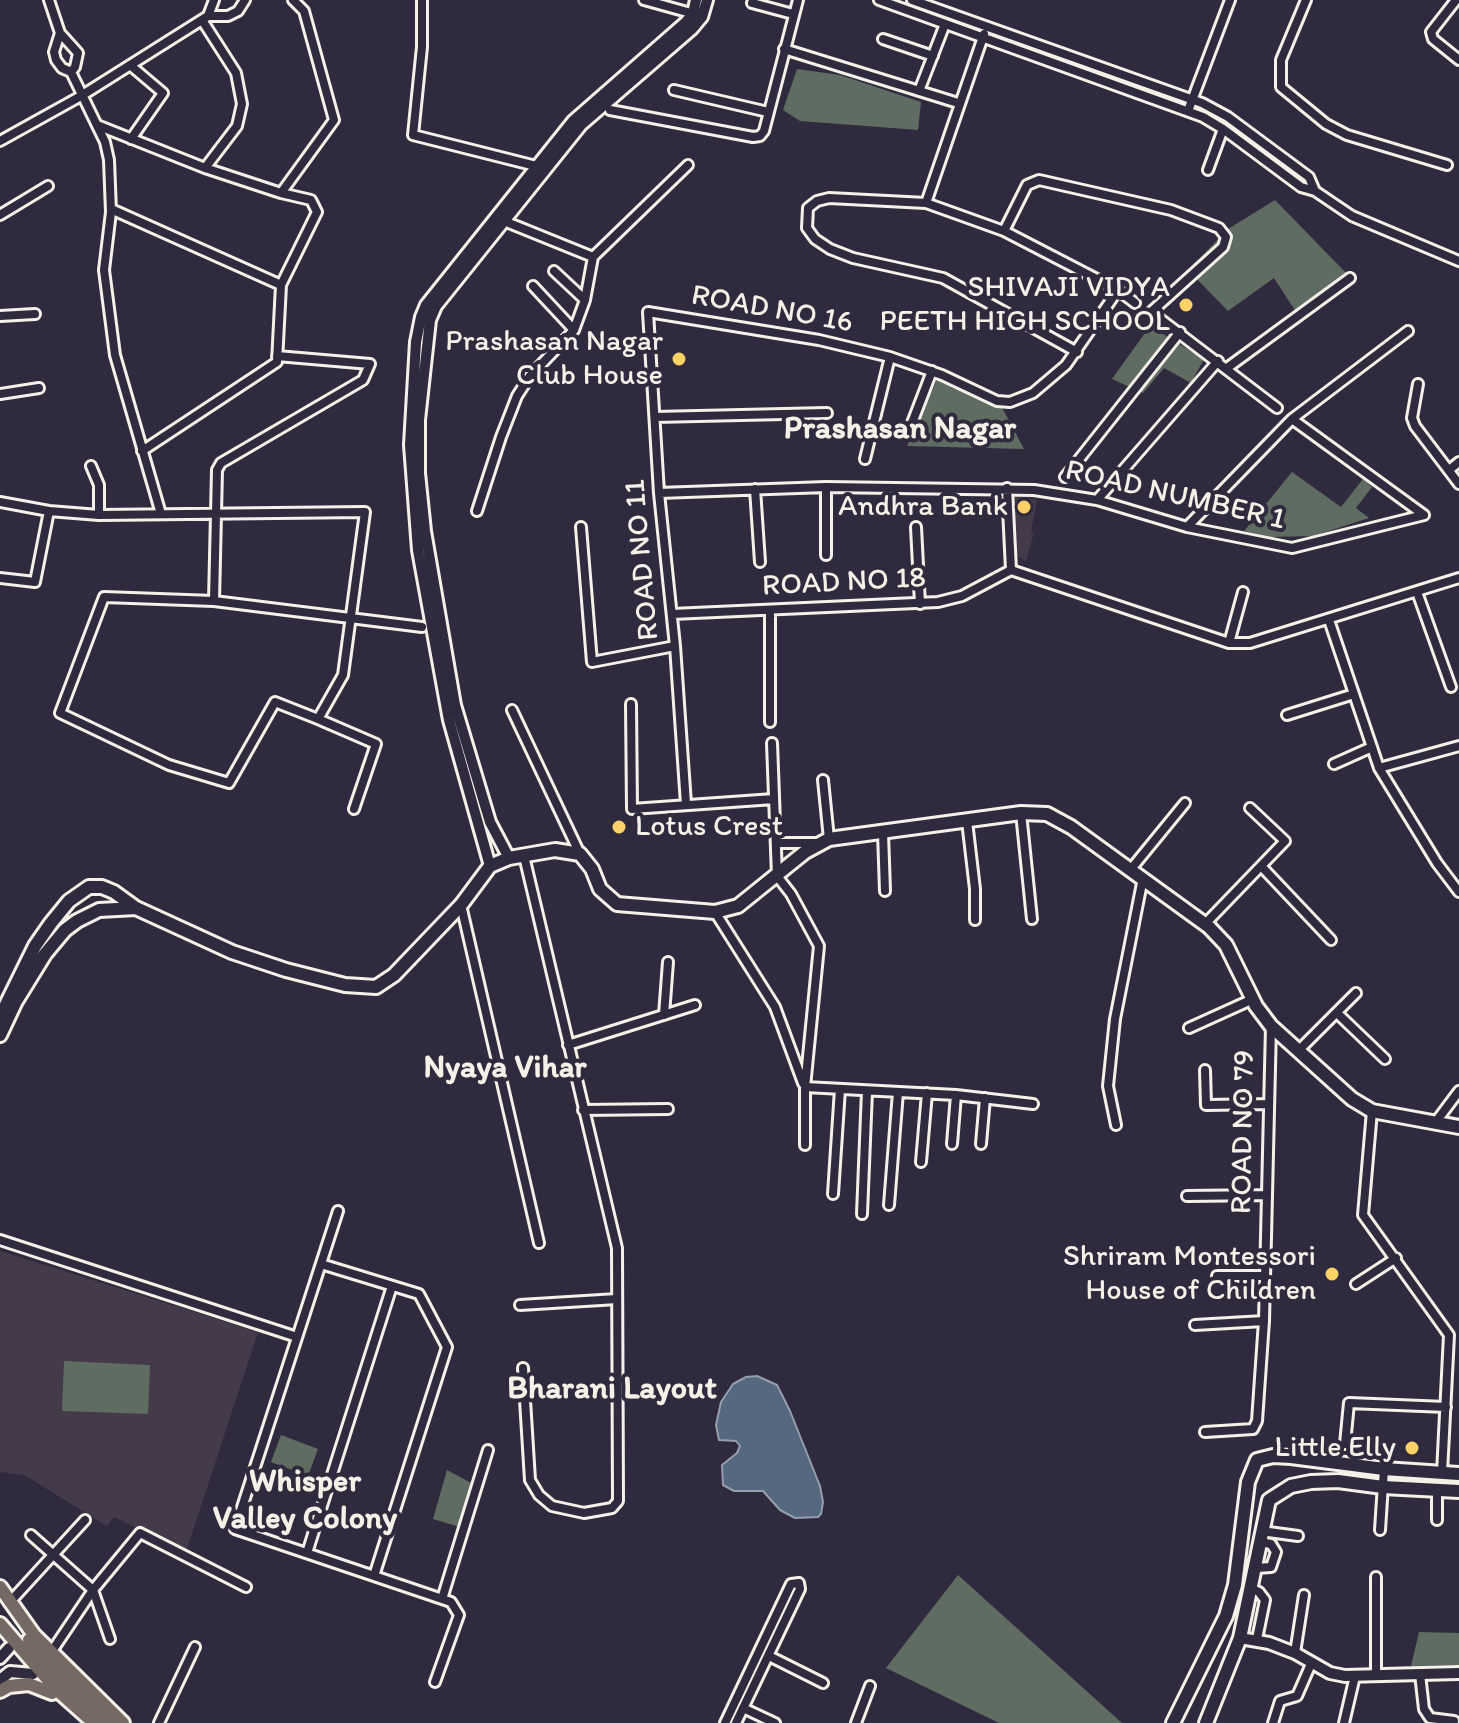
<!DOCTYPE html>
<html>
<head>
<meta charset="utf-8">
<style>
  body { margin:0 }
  canvas { display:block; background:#2f2a3d }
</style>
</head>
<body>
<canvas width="1459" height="1723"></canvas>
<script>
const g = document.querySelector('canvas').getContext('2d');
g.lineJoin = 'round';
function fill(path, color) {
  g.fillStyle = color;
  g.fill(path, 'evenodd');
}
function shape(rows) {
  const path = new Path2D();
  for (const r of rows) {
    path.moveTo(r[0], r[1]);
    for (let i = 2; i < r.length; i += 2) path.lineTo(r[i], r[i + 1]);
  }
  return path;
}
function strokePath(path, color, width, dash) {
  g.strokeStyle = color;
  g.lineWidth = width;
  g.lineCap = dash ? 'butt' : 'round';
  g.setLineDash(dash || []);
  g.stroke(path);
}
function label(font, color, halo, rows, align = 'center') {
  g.font = font + ' Itim,sans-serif';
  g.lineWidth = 8;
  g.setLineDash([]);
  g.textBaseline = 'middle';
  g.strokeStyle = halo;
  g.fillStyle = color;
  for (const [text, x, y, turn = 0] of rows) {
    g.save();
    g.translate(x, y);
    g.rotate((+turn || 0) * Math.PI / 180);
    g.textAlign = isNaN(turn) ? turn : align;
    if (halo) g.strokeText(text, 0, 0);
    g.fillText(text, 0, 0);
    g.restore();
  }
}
const built = shape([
  [1013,496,1037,500,1031,531,1034,533,1026,561,1013,554],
  [0,1251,258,1332,186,1552,114,1517,107,1526,24,1475,0,1472]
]);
const green = shape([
  [797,69,840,75,921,102,918,130,800,121,783,110],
  [1275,200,1349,276,1298,315,1274,278,1228,311,1188,270,1228,229],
  [1150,326,1204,359,1191,383,1164,368,1143,393,1112,379],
  [941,371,997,398,1024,449,907,446],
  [1292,472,1341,507,1363,479,1372,487,1356,508,1369,518,1313,536,1270,537,1244,531],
  [64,1361,150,1365,148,1414,62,1411],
  [281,1435,318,1449,308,1476,271,1462],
  [447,1470,473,1484,460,1527,433,1519],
  [958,1575,1122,1723,999,1723,886,1668],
  [1419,1632,1459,1633,1459,1665,1411,1666]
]);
const water = shape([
  [757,1376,777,1385,790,1411,820,1486,823,1502,821,1514,818,1517,795,1518,780,1510,763,1491,734,1491,723,1485,722,1465,737,1453,740,1446,736,1441,719,1440,716,1425,721,1402,733,1384,746,1377,757,1376]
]);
const minor = shape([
  [49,0,60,33,78,53,75,67,71,72],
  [422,0,422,47,413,135,536,166],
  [644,0,698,15],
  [879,0,1203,117,1223,129,1301,187,1315,191],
  [912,0,1202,103,1228,117,1309,177,1315,191,1352,216,1459,261],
  [1306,0,1281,60,1281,87,1326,124,1347,135,1447,165],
  [1456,0,1431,32,1433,39,1459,60],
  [752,3,793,14],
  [208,16,214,0],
  [202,20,236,73,242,104,237,126,205,168],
  [60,33,54,52,56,60,62,68,71,72,105,142,109,160,111,212,104,270,115,355,161,514],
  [883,39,933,56],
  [784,49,958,103],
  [130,65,163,93,131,139],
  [674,90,768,112],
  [919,91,945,24],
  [610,110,753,137,760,136,764,131,798,0],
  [1188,111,1230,0],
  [97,125,205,168,281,193,311,200,317,212,281,285,277,362,142,451],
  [0,141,81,96,208,16,228,16,238,11,245,0],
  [1208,170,1223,129],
  [281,193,334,120,304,11,293,0],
  [926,203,984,34],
  [111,209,281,285],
  [0,215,48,186],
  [1004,231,1027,185,1039,180,1171,210,1219,228,1226,237,1223,247,1151,312,1277,408],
  [593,257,688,165],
  [554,271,585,300],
  [533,286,574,330],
  [0,316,35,314],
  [1077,352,943,278,853,258,830,249,815,239,807,228,808,208,817,201,829,198,926,203,1004,231,1118,290,1135,303],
  [1227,368,1350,278],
  [1418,384,1412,418,1415,426,1459,484],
  [0,394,39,388],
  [655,417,827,413],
  [1292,419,1424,515],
  [912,423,932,371],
  [865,459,890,357],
  [91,466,99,485,99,515],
  [1449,470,1459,462],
  [1065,477,1180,332],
  [1007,488,1011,570],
  [755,489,760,562],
  [659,493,826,487,1034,490,1097,500,1187,527,1292,548,1424,515],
  [1097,500,1218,361],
  [0,502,49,511,99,515,365,512,343,675,318,719,376,744,354,809],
  [477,511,501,437,517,396,530,376,574,330,585,300,593,257,499,219],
  [581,527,592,662,675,646],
  [916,527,920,604],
  [1187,527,1292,419,1408,331],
  [826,555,826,487],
  [1011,570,1229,643,1250,643,1459,578],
  [0,578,35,582,49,511],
  [1417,592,1451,687],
  [214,601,217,470,221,463,363,380,370,364,277,356],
  [770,611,770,722],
  [672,614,938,602,962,596,1011,570],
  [1329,620,1379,768,1437,863,1459,892],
  [1229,643,1243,592],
  [631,704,632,809,774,799],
  [512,710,580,854],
  [1287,715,1354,694],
  [318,719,275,702,229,783,169,765,60,713,104,597,214,601,422,627],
  [772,743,777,876,791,894,819,946,805,1087,805,1145],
  [1334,764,1372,747],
  [1379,768,1459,746],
  [823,780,829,839],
  [686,804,675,646,659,493,648,312,819,340,890,357,942,375,997,401,1010,402,1033,393,1066,365,1118,290],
  [1021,813,1032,919],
  [967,821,975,889,975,920],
  [883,833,885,891],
  [776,843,819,843],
  [1261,866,1331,940],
  [1131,869,1185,803],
  [461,905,539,1243],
  [715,912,775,1007,803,1083],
  [1205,924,1285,841,1250,808],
  [1337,1013,1385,1059],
  [664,1015,668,962],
  [1189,1028,1253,999],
  [568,1045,695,1005],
  [1298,1051,1356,993],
  [1205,1070,1206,1105,1269,1104],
  [805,1087,956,1095,1033,1104],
  [583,1110,668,1109],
  [1372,1111,1363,1215,1449,1335,1442,1473],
  [1435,1123,1459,1091],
  [1116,1125,1108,1086,1115,1019,1143,878],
  [952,1144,956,1095],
  [981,1144,985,1098],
  [921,1162,927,1093],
  [833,1194,840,1089],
  [1187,1196,1267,1195],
  [889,1205,898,1092],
  [338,1211,235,1529,451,1602,459,1615,435,1682],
  [862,1214,867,1091],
  [0,1240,297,1337],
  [321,1264,419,1294,447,1347,374,1576],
  [1217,1276,1265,1276],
  [1356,1284,1396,1258],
  [520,1305,617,1299],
  [1195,1325,1264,1321],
  [523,1368,530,1480,539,1495,552,1506,584,1513,612,1508,618,1501,617,1248,524,856],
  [1205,1432,1253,1429,1257,1421,1264,1321,1271,1026],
  [1345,1444,1349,1403,1446,1407],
  [1437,1490,1437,1520],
  [1380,1530,1384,1469],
  [1261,1531,1298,1536],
  [31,1535,93,1590,110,1639],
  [307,1553,392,1286],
  [1256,1568,1271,1567,1276,1552,1271,1544,1260,1542],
  [1376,1577,1376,1676],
  [1251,1588,1259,1592,1265,1600,1257,1639],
  [442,1599,488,1450],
  [9,1603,85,1520],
  [52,1651,93,1590,140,1533,246,1587],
  [1295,1653,1304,1595],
  [769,1656,823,1683],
  [1420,1674,1424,1709,1430,1718,1454,1721],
  [743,1708,775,1723],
  [159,1723,195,1647],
  [725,1723,791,1584,799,1583,800,1589,736,1723],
  [856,1723,870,1686],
  [1273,1723,1280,1701,1297,1696,1311,1664],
  [1344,1723,1355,1676]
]);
const tertiary = shape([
  [509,858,490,822,455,705,425,531,419,473,419,420,430,320,436,306,581,125,692,29,702,17,707,0],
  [490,866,449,720,418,550,410,445,416,342,421,317,426,305,573,121,686,22,693,13,696,0],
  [1240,1638,1269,1643,1295,1653,1330,1673,1345,1676,1459,1673],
  [0,1658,9,1648],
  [0,1680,10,1672,33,1674]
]);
const secondary = shape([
  [0,1017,35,946,51,923,69,901,89,887,102,887,114,892,136,908,232,952,286,970,345,985,376,987,394,975,461,905,490,866,509,858,555,850,580,854,592,869,600,889,617,904,715,912,738,906,805,852,829,839,1021,813,1047,814,1071,827,1209,927,1226,945,1256,1006,1271,1026,1352,1099,1372,1111,1459,1127],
  [0,1035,16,1001,45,954,65,930,77,921,99,910,136,908],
  [1173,1723,1226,1616,1235,1585,1248,1482,1257,1460,1273,1456,1291,1457,1384,1469,1459,1474],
  [1206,1723,1240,1638,1269,1500,1291,1486,1311,1482,1338,1481,1383,1487,1459,1491]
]);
const primary = shape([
  [0,1587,34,1635,123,1723],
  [0,1624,57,1690,94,1723],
  [29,1640,70,1687,109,1723],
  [0,1691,9,1686,29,1684,52,1693]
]);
const markers = [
  [1186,305,8,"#ffd166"],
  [679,359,8,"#ffd166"],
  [1024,507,8,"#ffd166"],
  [619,827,8,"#ffd166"],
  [1332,1274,8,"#ffd166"],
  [1412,1448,8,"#ffd166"]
];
const poiNames = [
  ["SHIVAJI VIDYA",1170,288],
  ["PEETH HIGH SCHOOL",1170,322],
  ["Prashasan Nagar",663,342],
  ["Club House",663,376],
  ["Andhra Bank",1008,507],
  ["Lotus Crest",635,827,"left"],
  ["Shriram Montessori",1316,1257],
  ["House of Children",1316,1291],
  ["Little Elly",1396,1448]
];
const streetNames = [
  ["ROAD NO 16",772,310,10],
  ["ROAD NUMBER 1",1175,496,13],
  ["ROAD NO 11",643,560,-95],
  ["ROAD NO 18",844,583,-3],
  ["ROAD NO 79",1244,1132,-89]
];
const neighbourhoodNames = [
  ["Prashasan Nagar",900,430],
  ["Nyaya Vihar",505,1069],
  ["Bharani Layout",612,1390],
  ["Whisper",305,1483],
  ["Valley Colony",305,1520]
];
fill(built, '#453a4a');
fill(green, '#5e6c62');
fill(water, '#556880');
strokePath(water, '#959faa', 2);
strokePath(minor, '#f4f1e8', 14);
strokePath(tertiary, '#f4f1e8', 16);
strokePath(secondary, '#f4f1e8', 18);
strokePath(primary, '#f4f1e8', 18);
strokePath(minor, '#2f2a3d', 8);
strokePath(tertiary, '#2f2a3d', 10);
strokePath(secondary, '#2f2a3d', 12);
strokePath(primary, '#766964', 12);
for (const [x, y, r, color] of markers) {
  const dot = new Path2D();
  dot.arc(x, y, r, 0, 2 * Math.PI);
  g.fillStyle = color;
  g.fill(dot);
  strokePath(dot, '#2f2a3d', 3);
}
label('30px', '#f4f1e8', '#2f2a3d', poiNames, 'right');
label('30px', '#f4f1e8', '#2f2a3d', streetNames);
label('bold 32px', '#f4f1e8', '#2f2a3d', neighbourhoodNames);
</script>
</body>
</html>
